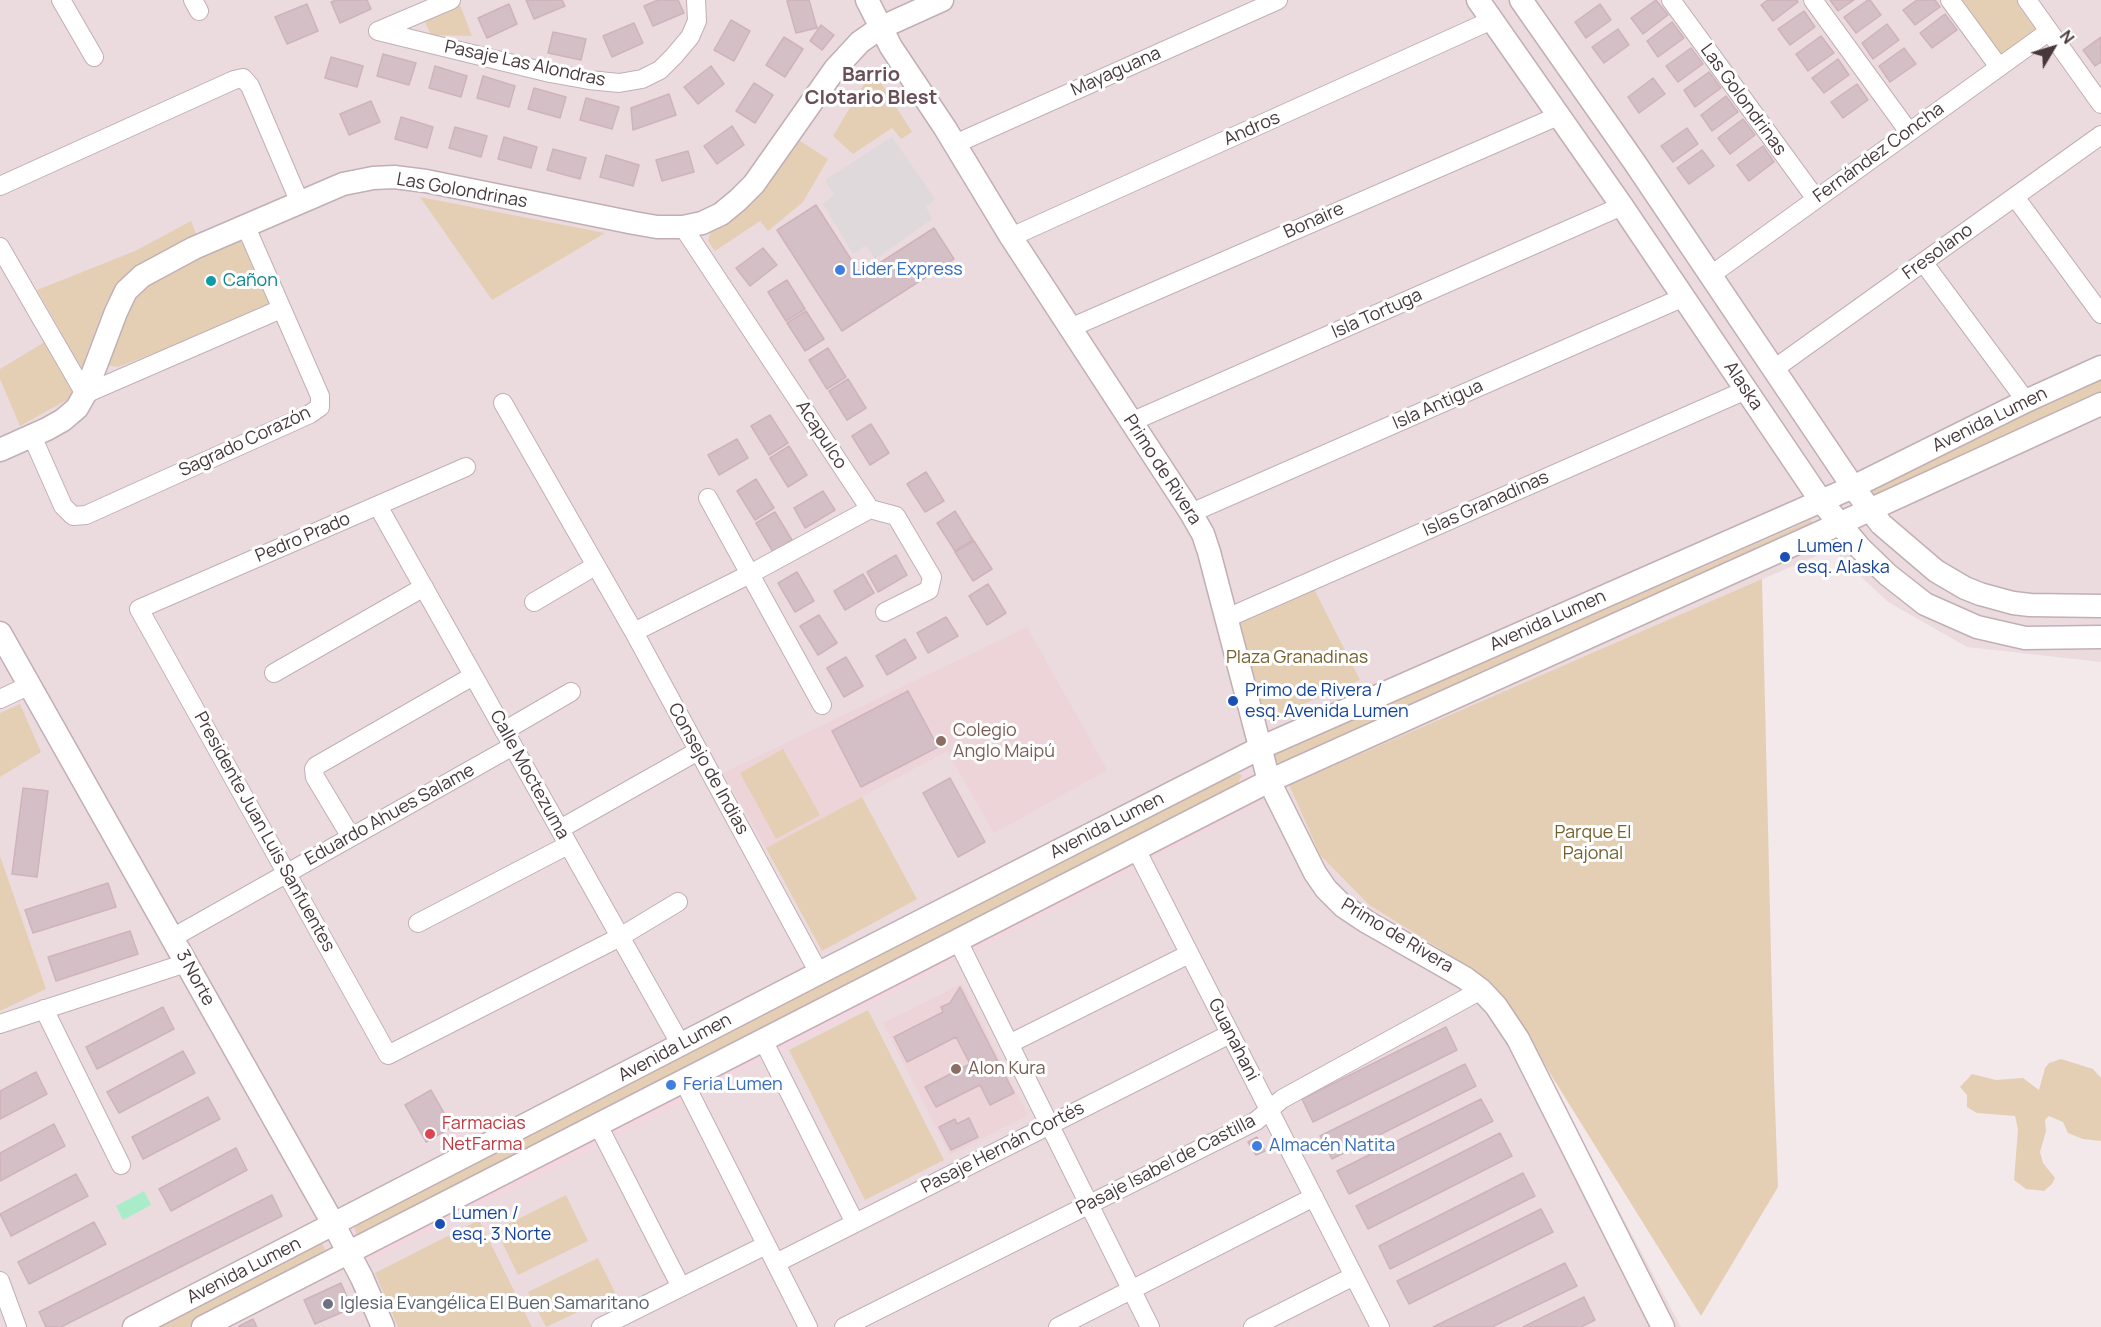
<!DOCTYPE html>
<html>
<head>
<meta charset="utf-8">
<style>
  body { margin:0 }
  #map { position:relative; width:2101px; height:1327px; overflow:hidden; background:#f3e9eb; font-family:Manrope,sans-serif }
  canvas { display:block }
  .north { position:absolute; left:2023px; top:18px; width:60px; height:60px; -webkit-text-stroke:4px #fff; paint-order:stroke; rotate:52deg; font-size:16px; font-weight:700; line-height:24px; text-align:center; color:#47383c }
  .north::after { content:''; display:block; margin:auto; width:21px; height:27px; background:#47383c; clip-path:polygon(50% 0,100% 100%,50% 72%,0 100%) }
</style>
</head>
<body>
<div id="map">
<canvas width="2101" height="1327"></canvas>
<div class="north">N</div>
</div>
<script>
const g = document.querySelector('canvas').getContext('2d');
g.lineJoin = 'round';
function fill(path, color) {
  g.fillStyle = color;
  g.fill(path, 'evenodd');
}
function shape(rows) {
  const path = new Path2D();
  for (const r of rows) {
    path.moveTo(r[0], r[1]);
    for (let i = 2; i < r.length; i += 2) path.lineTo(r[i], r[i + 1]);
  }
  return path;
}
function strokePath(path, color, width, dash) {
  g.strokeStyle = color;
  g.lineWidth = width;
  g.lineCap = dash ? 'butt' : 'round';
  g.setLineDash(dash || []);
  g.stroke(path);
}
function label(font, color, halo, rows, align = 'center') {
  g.font = font + ' Manrope,sans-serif';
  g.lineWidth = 6;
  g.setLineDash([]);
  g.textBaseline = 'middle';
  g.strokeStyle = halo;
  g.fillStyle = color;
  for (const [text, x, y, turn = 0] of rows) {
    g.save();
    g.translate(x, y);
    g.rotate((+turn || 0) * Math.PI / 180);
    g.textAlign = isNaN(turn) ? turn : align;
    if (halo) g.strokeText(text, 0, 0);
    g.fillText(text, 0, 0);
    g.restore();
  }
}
const residential = shape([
  [0,0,2101,0,2101,662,1967,647,1888,602,1832,549,1289,785,1320,855,1369,905,1472,969,1500,993,1519,1021,1681,1327,0,1327]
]);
const commercial = shape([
  [1249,771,1263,801,578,1156,369,1261,348,1229,764,1014]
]);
const education = shape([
  [1027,627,1107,770,994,833,947,751,766,848,723,773],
  [962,984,1028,1115,950,1155,883,1023]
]);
const green = shape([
  [1961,0,2020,0,2040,28,2001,56],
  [460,5,472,36,431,35,425,22],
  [867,79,879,80,912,132,901,139,892,128,853,154,833,136],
  [797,139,828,159,803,202,768,231,760,221,715,251,708,241,713,223],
  [420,197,605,233,492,300],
  [191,221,197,236,121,282,106,303,85,358,74,396,20,426,0,379,0,369,61,332,37,290,135,251],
  [238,239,250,251,275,307,118,367,103,365,130,303,165,270],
  [2101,377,2101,398,1866,506,1856,491],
  [1811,520,1816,529,1281,763,1274,761,1275,754],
  [1762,579,1774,1078,1778,1187,1701,1316,1500,993,1472,969,1369,905,1320,855,1289,785],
  [1314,589,1360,680,1266,720,1240,622],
  [20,704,41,752,0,777,0,713],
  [783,749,820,815,776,839,740,773],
  [1233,773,1242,775,1235,789,357,1240,354,1225],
  [862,797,917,899,822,951,766,848],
  [0,856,46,989,0,1011],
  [868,1010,944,1160,865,1200,789,1050],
  [2061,1059,2093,1069,2101,1078,2101,1141,2083,1139,2068,1133,2063,1122,2049,1116,2045,1120,2046,1131,2040,1152,2043,1163,2055,1178,2052,1184,2044,1191,2026,1189,2014,1180,2018,1129,2015,1116,1977,1113,1967,1107,1967,1095,1960,1087,1972,1074,1996,1080,2023,1078,2039,1090,2045,1068,2049,1063],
  [566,1195,588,1241,518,1275,496,1230],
  [479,1220,532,1327,398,1327,375,1273],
  [322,1243,328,1256,189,1327,158,1327],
  [598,1258,616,1294,546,1327,528,1292]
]);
const parking = shape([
  [892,137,935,199,926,207,932,219,875,259,866,245,853,254,823,204,834,195,825,180]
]);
const water = shape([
  [144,1191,151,1205,123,1220,116,1206]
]);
const building = shape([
  [336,0,367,0,371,9,340,23,331,2,336,0],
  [526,0,562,0,565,6,534,19,526,0],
  [658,0,678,0,684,13,653,26,644,6,658,0],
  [791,0,809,0,817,28,796,33,787,1,791,0],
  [1656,0,1668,15,1643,34,1631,18,1656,0],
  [1768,0,1797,0,1798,2,1773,21,1761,5,1768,0],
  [1830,0,1854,0,1838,11,1830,0],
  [1868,0,1870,0,1881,15,1856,33,1844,17,1868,0],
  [1917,0,1935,0,1940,7,1915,25,1903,10,1917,0],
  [307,4,318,31,287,44,275,17,307,4],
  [509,4,517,24,487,38,478,18,509,4],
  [1600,4,1611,20,1586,38,1575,22,1600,4],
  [1804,11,1815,27,1790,45,1778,29,1804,11],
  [1945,14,1957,30,1932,48,1920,33,1945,14],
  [731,20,750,31,734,61,714,50,731,20],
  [1672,22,1684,38,1658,57,1647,41,1672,22],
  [634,23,643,43,612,57,603,36,634,23],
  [1887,24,1899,40,1873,59,1862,43,1887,24],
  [821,25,834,35,822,50,810,41,821,25],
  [1618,29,1629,45,1604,63,1592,47,1618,29],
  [553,32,586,39,581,60,548,53,553,32],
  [1821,36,1834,53,1808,71,1796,54,1821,36],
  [784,37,803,49,785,77,766,65,784,37],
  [2101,37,2101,62,2095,66,2083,50,2101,37],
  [1691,48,1703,64,1678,82,1666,66,1691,48],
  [1904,48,1916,64,1890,82,1879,66,1904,48],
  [383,54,416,63,409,85,377,76,383,54],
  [331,57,363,66,357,87,325,78,331,57],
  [1838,59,1849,75,1824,93,1812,78,1838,59],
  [435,66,467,76,461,97,429,88,435,66],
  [711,66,724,84,698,104,684,87,711,66],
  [1709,72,1721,88,1695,107,1684,90,1709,72],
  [483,76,515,86,509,107,477,98,483,76],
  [1653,78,1665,94,1639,113,1628,97,1653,78],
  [754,83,773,95,755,123,736,111,754,83],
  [1857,84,1868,100,1843,118,1831,102,1857,84],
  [534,88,566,97,560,118,528,109,534,88],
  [669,94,676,115,633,130,631,108,669,94],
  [1726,96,1738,112,1712,131,1701,115,1726,96],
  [586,98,619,107,612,129,580,120,586,98],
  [371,101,380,122,349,135,340,114,371,101],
  [401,117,433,127,427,148,395,139,401,117],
  [1743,119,1755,135,1730,154,1718,138,1743,119],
  [732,126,744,145,717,164,704,146,732,126],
  [455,127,487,136,481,157,449,148,455,127],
  [1687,128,1698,144,1673,162,1661,146,1687,128],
  [504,137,537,147,531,168,498,159,504,137],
  [1763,146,1774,162,1749,181,1737,165,1763,146],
  [553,149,586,158,580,179,547,170,553,149],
  [1702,150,1714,166,1689,184,1677,168,1702,150],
  [688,151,694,172,662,181,656,160,688,151],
  [606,155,639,165,633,186,600,177,606,155],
  [816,205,861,275,934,228,954,259,842,331,777,230,816,205],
  [763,248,777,265,750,286,736,268,763,248],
  [787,280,805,309,786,321,768,292,787,280],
  [806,311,824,339,805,351,787,323,806,311],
  [828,348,846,377,827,389,809,360,828,348],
  [848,379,866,408,847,420,829,391,848,379],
  [770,415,788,443,769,455,751,426,770,415],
  [871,424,889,453,870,465,852,436,871,424],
  [737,439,748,458,719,475,708,455,737,439],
  [789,446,807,475,788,487,770,458,789,446],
  [926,472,944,501,925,512,907,484,926,472],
  [756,479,774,508,755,520,737,491,756,479],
  [823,491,835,510,805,528,794,508,823,491],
  [955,511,973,540,955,551,937,523,955,511],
  [775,512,792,540,773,552,756,523,775,512],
  [974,541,992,569,973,581,955,552,974,541],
  [896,555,907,575,878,592,867,572,896,555],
  [797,572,814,601,795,612,778,583,797,572],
  [863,574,874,593,845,610,834,591,863,574],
  [988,584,1006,613,987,625,969,596,988,584],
  [819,615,837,643,818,655,800,626,819,615],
  [946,617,958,636,928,653,917,633,946,617],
  [905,639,916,658,887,675,876,656,905,639],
  [846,657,863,686,844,697,827,668,846,657],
  [908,691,938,747,861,787,832,731,908,691],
  [950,778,985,842,958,857,923,793,950,778],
  [23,788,48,791,37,877,12,874,23,788],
  [108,883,116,907,33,933,25,910,108,883],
  [130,931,138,954,56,981,48,957,130,931],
  [960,987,1014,1093,990,1105,980,1085,936,1107,925,1087,970,1064,956,1037,907,1062,894,1037,943,1012,941,1007,950,1003,960,987],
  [163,1007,174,1029,97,1069,86,1047,163,1007],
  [1446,1027,1457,1050,1313,1122,1302,1099,1446,1027],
  [183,1051,195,1073,119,1113,107,1092,183,1051],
  [1465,1064,1476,1086,1332,1159,1320,1136,1465,1064],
  [36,1072,47,1094,0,1119,0,1091,36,1072],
  [431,1090,452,1127,426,1142,405,1105,431,1090],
  [208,1097,220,1119,143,1159,132,1137,208,1097],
  [1481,1099,1493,1121,1349,1194,1337,1171,1481,1099],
  [969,1118,978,1137,951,1150,939,1127,955,1119,957,1124,969,1118],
  [54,1124,65,1146,0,1181,0,1153,54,1124],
  [1500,1133,1512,1156,1368,1229,1356,1206,1500,1133],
  [1257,1137,1265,1151,1256,1155,1248,1142,1257,1137],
  [236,1148,247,1170,171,1211,159,1189,236,1148],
  [1523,1173,1535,1196,1390,1269,1379,1246,1523,1173],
  [76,1174,88,1196,11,1236,0,1214,76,1174],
  [272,1195,282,1216,61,1327,46,1327,39,1312,272,1195],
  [1541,1209,1553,1232,1409,1304,1397,1281,1541,1209],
  [94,1222,106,1244,29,1284,18,1262,94,1222],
  [1565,1263,1577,1286,1492,1327,1433,1327,1565,1263],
  [341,1283,352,1308,315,1324,304,1300,341,1283],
  [1584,1297,1595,1320,1581,1327,1523,1327,1584,1297],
  [253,1319,257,1327,239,1327,239,1326,253,1319]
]);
const minor = shape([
  [61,0,94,57],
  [193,0,199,11],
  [1671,0,1816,199],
  [1813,0,1909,132],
  [1950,0,1999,67],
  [2027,0,2101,104],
  [378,31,550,73,589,80,619,83,642,79,660,70,674,56,690,37,697,21,696,0],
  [378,31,451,0],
  [955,144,1278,0],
  [0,186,234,80,243,78,250,86,300,203],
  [2015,197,2101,314],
  [683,227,870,509,896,516,932,577,929,590,885,612],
  [1011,237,1492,20],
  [0,247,85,394,281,309],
  [1923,262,2026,401],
  [1711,275,2048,32],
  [1070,328,1558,116],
  [1774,369,2101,135],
  [503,403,634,632,819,973],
  [1131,422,1622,206],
  [32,436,63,506,73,516,86,515,310,414,320,407,320,396,246,227],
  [466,467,139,609,388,1055,620,937,678,902],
  [708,498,822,705],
  [378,506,681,1045],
  [1191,513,1684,297],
  [534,602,595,566],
  [1227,618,1746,390],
  [634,632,750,574,870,509],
  [274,673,424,587],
  [0,699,30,685],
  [504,731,571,692],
  [560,829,698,751],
  [351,837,315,777,314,769,316,766,473,676],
  [1136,849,1380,1327],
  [418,923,568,845],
  [172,938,513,746],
  [958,941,1150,1327],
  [44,1009,121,1165],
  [0,1024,186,963],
  [763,1040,855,1223],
  [1009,1044,1189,954],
  [684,1082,808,1327],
  [598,1125,681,1287],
  [776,1263,1230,1034],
  [0,1281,17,1327],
  [601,1327,766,1245],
  [844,1327,1256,1121,1282,1099,1481,990],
  [1058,1327,1314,1197],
  [1253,1327,1354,1276]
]);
const tertiary = shape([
  [867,0,891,47,945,128,1011,237,1191,513,1203,534,1209,552,1269,781,1315,873,1326,889,1343,906,1367,922,1465,978,1481,990,1496,1006,1518,1039,1663,1327],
  [1478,0,1622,206,1821,501,1860,548,1888,575,1925,604,1977,627,2025,638,2101,637],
  [1521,0,1635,163,1853,487,1881,524,1936,571,1965,588,1980,594,2013,603,2030,605,2101,606],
  [0,450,47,429,63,420,77,408,85,394,116,312,126,291,142,276,194,248,343,184,373,178,394,177,426,181,634,223,657,227,683,227,702,223,721,214,738,200,754,184,835,69,860,42,880,28,942,0],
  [0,633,334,1225,362,1278,383,1327],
  [134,1327,819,973,1260,748,1853,487,2026,401,2101,367],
  [203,1327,1269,781,1839,524,2101,404]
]);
const markers = [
  [840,270,6,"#3f7fe0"],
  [211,281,6,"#0f9aa8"],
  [1785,557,6,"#1a4fb4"],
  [1233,701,6,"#1a4fb4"],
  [941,741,6,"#8d6e63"],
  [956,1069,6,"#8d6e63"],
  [671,1085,6,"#3f7fe0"],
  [430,1134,6,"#e0444e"],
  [1257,1146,6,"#3f7fe0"],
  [440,1224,6,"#1a4fb4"],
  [328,1304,6,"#6b7280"]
];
const streetNames = [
  ["Pasaje Las Alondras",525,64,12],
  ["Mayaguana",1116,72,-24],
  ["Las Golondrinas",1743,100,54],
  ["Andros",1252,129,-24],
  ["Fernández Concha",1879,153,-36],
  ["Las Golondrinas",462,191,10],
  ["Bonaire",1314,221,-24],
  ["Fresolano",1938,252,-36],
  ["Isla Tortuga",1377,314,-24],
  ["Alaska",1743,386,56],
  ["Isla Antigua",1438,405,-24],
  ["Avenida Lumen",1990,420,-26],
  ["Acapulco",821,435,57],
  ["Sagrado Corazón",245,442,-25],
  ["Primo de Rivera",1162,470,57],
  ["Islas Granadinas",1486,504,-24],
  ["Pedro Prado",303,538,-23],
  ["Avenida Lumen",1548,621,-24],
  ["Consejo de Indias",708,769,61],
  ["Calle Moctezuma",529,775,61],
  ["Eduardo Ahues Salame",390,815,-29],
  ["Avenida Lumen",1107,826,-27],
  ["Presidente Juan Luis Sanfuentes",264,832,61],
  ["Primo de Rivera",1397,936,31],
  ["3 Norte",195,978,61],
  ["Guanahani",1233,1040,63],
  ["Avenida Lumen",675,1048,-28],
  ["Pasaje Hernán Cortés",1003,1148,-27],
  ["Pasaje Isabel de Castilla",1166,1165,-27],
  ["Avenida Lumen",244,1271,-27]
];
const shopNames = [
  ["Lider Express",852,270],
  ["Feria Lumen",683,1085],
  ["Almacén Natita",1269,1146]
];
const cultureNames = [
  ["Cañon",223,281]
];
const transitNames = [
  ["Lumen /",1797,547],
  ["esq. Alaska",1797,568],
  ["Primo de Rivera /",1245,691],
  ["esq. Avenida Lumen",1245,712],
  ["Lumen /",452,1214],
  ["esq. 3 Norte",452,1235]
];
const parkNames = [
  ["Plaza Granadinas",1297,658],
  ["Parque El",1593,833],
  ["Pajonal",1593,854]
];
const educationNames = [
  ["Colegio",953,731],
  ["Anglo Maipú",953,752],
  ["Alon Kura",968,1069]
];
const healthNames = [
  ["Farmacias",442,1124],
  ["NetFarma",442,1145]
];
const worshipNames = [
  ["Iglesia Evangélica El Buen Samaritano",340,1304]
];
const neighbourhoodNames = [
  ["Barrio",871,75],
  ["Clotario Blest",871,98]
];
fill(residential, '#ebdbdf');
fill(commercial, '#f4d6e0');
fill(education, '#ecd4d8');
fill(green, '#e5cfb4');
fill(parking, '#dfd9db');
fill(water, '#a9ecca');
fill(building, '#d4bfc6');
strokePath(building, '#cfb3bb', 1.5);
strokePath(minor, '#c1afb4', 20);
strokePath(tertiary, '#c1afb4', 25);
strokePath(minor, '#fff', 18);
strokePath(tertiary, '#fff', 22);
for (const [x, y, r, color] of markers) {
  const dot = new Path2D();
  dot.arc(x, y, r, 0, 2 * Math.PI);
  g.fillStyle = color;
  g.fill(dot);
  strokePath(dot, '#fff', 2);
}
label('18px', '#47383c', '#fff', streetNames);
label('18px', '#366cbe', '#fff', shopNames, 'left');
label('18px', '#0d838f', '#fff', cultureNames, 'left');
label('18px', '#164399', '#fff', transitNames, 'left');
label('18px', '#75612e', '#fff', parkNames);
label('18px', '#785e54', '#fff', educationNames, 'left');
label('18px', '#be3a42', '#fff', healthNames, 'left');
label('18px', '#5b616d', '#fff', worshipNames, 'left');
label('bold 20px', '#695058', '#fff', neighbourhoodNames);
</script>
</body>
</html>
